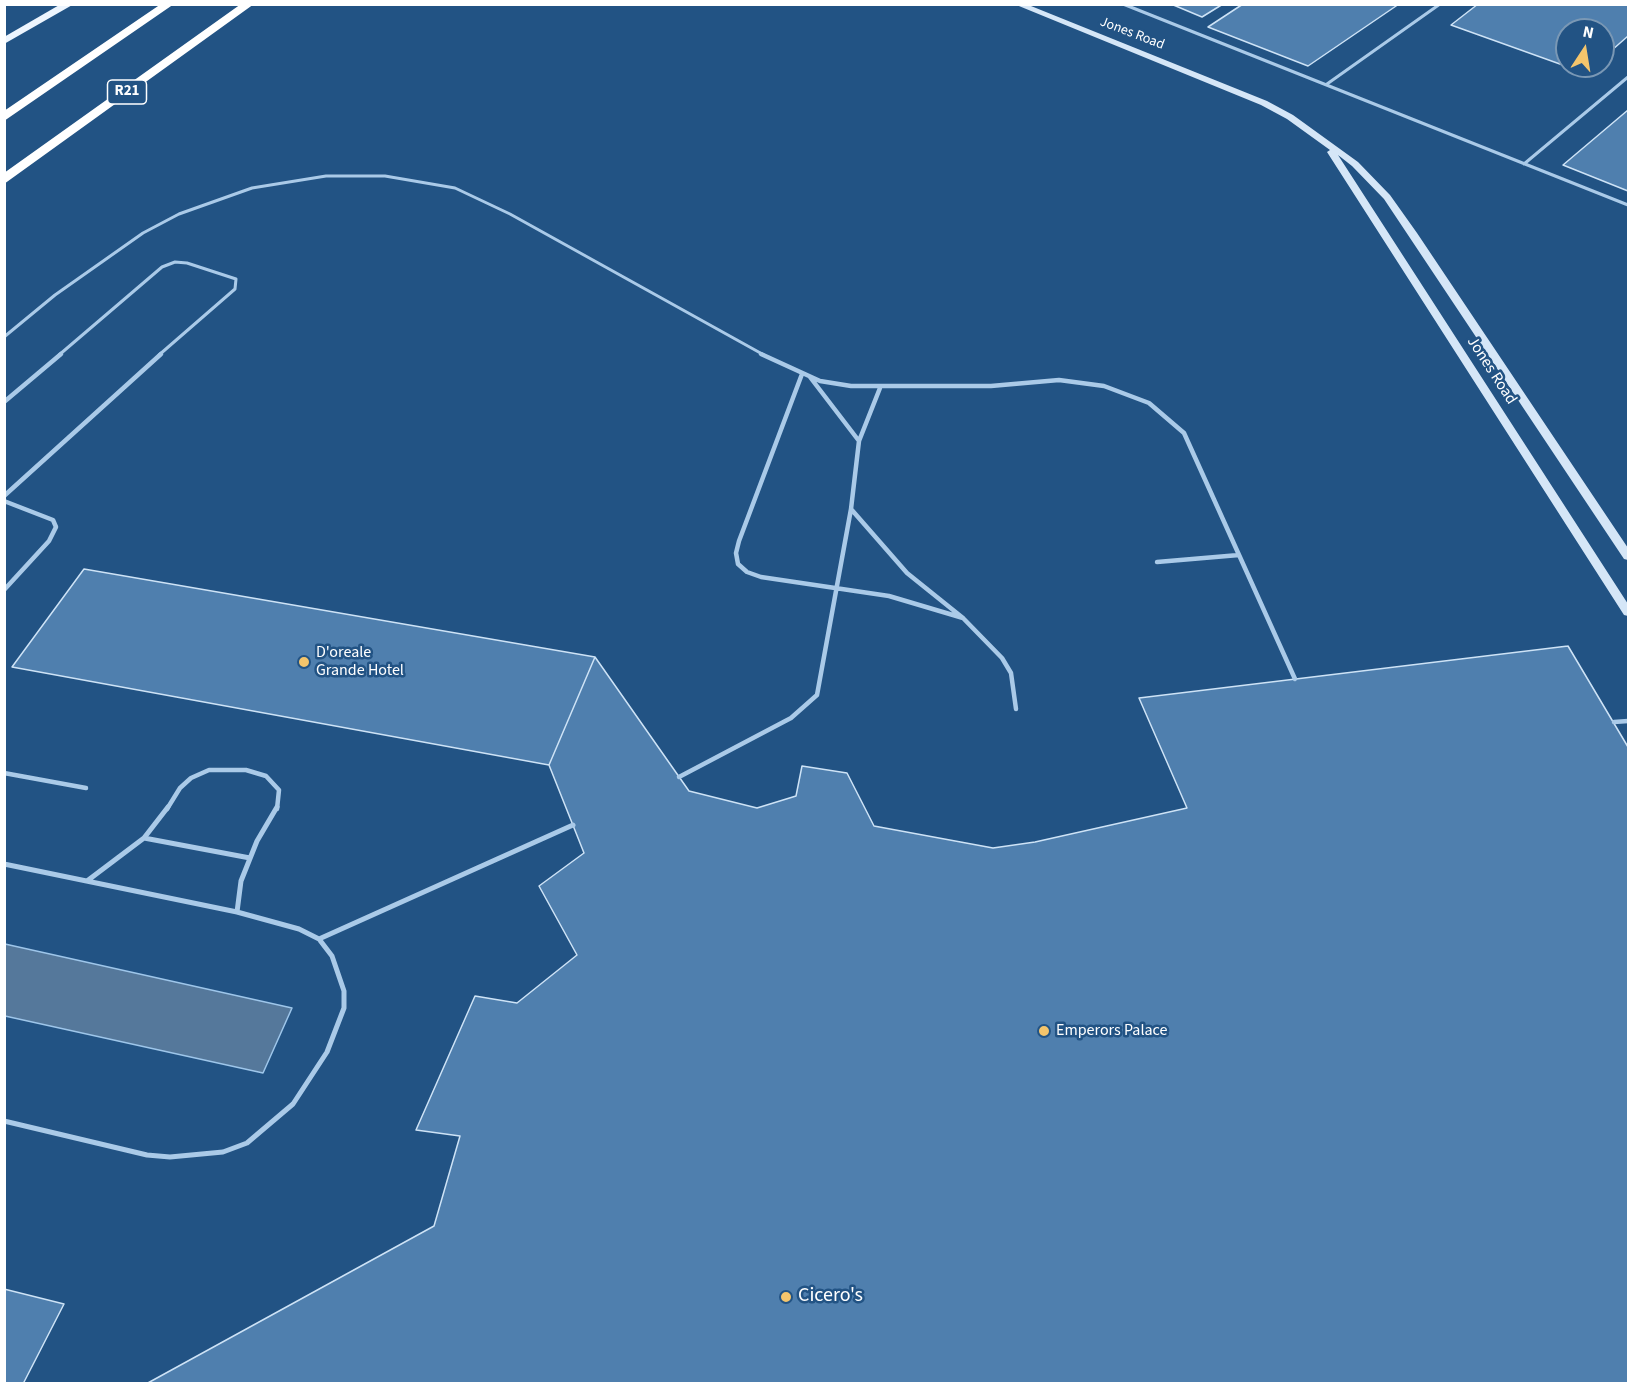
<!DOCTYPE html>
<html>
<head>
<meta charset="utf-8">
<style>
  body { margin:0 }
  #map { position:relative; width:1633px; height:1388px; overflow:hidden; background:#225384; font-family:"Source Sans 3",sans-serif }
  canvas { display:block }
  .frame { position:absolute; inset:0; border:6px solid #fff; pointer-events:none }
  .north { position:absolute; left:1555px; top:18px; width:60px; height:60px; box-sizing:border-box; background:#225384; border:2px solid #7a98b5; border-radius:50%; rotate:12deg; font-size:16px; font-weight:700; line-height:24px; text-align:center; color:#fff }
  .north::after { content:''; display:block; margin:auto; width:21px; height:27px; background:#f4c56c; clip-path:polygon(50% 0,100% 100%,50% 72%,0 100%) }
</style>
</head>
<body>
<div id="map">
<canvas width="1633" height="1388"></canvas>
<div class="frame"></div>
<div class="north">N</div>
</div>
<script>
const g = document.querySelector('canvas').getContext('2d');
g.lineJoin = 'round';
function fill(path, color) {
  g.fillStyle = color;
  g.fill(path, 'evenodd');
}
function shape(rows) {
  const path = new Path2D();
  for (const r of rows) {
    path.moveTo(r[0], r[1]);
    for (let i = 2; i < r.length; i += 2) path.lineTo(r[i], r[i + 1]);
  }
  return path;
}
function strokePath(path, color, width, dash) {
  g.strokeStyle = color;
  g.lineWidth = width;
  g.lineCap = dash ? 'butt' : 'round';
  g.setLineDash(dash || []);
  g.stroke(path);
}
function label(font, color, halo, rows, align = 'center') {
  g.font = font + ' "Source Sans 3",sans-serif';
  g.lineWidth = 5;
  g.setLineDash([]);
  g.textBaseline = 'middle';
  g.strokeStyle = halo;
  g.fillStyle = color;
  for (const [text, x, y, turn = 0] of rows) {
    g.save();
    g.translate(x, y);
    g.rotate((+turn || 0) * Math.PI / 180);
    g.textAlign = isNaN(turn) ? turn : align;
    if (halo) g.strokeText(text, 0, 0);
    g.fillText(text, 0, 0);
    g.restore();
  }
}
const water = shape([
  [5,944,292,1008,263,1073,5,1016,5,944]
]);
const building = shape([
  [1171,4,1223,4,1202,17,1171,4],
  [1243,4,1399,4,1308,66,1208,27,1243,4],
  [1478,4,1628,4,1628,36,1603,58,1603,30,1567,30,1567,66,1593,66,1585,73,1451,25,1478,4],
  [1628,110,1628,191,1563,165,1628,110],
  [84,569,595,657,549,765,12,667,84,569],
  [1568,646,1628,747,1628,1384,146,1384,434,1226,460,1136,416,1130,475,996,517,1003,577,955,539,886,584,853,549,765,595,657,689,791,757,808,796,796,802,766,847,773,874,826,993,848,1035,842,1187,808,1139,698,1568,646],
  [4,1289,64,1304,23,1384,4,1384,4,1289]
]);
const laneFar2 = shape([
  [1123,4,1628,205],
  [1327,84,1440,4],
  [1524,164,1628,77],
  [4,337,55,295,143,233,179,214,252,188,326,176,385,176,455,188,510,214,764,355],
  [59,355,162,267,175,262,187,263,236,279,235,289,159,355]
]);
const laneFar1 = shape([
  [761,354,820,381,851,386,991,386,1059,380,1104,386,1149,403,1184,433,1295,679],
  [802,374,739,541,736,553,738,564,747,572,761,577,889,596,963,618],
  [810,377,859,441],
  [880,388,859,441,851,509,907,573,963,618,1002,658,1011,673,1016,709],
  [4,402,61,354],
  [4,496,161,354],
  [4,501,53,520,56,527,49,541,4,590],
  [1157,562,1239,555],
  [1614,722,1628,721],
  [4,773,86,788],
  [679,777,791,718,817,695,851,509],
  [167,809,180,788,191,778,209,770,246,770,266,776,279,790,277,809]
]);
const lane = shape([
  [144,838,250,858],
  [4,864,237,912,299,929,319,939,332,956,344,991,344,1008,327,1052,293,1104,247,1143,223,1152,170,1157,147,1155,4,1121],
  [87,881,144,838,168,807],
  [237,912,241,881,257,841,277,807],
  [319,939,573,825]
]);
const secondary = shape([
  [1014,4,1026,4,1267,101,1293,115,1358,162,1390,195,1417,233,1628,548,1628,560,1624,559,1384,199,1352,166,1338,155,1628,604,1628,616,1624,615,1327,152,1330,150,1287,119,1261,105,1014,4]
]);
const primary = shape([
  [61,4,74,4,4,44,4,37,61,4]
]);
const highway = shape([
  [161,4,174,4,4,121,4,111,161,4],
  [241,4,254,4,4,184,4,173,241,4]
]);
const markers = [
  [304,662,6,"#f4c56c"],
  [1044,1031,6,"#f4c56c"],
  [786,1297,6,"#f4c56c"]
];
const farStreetnames = [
  ["Jones Road",1132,34,21]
];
const shields = [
  [127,92,39]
];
const shieldNames = [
  ["R21",127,92]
];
const streetNames = [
  ["Jones Road",1491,371,57]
];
const poiNames = [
  ["D'oreale",316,653],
  ["Grande Hotel",316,671],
  ["Emperors Palace",1056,1031]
];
const nearPoinames = [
  ["Cicero's",798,1297]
];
fill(water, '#55789b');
strokePath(water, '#9ec6ea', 1.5);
fill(building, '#4f7fae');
strokePath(building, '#cee3f6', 1.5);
strokePath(laneFar2, '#aacae8', 3);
strokePath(laneFar1, '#aacae8', 4.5);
strokePath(lane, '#aacae8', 5);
fill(secondary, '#d5e6f7');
fill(primary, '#edf5fe');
fill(highway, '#fff');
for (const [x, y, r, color] of markers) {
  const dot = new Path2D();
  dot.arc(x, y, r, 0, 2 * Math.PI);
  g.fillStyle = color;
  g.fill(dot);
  strokePath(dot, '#225384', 2);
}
label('14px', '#fff', '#225384', farStreetnames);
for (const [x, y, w] of shields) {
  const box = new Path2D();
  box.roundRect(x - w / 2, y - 12, w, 24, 4.5);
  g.fillStyle = '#225384';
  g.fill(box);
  strokePath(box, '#fff', 1.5);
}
label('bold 15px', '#fff', null, shieldNames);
label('16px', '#fff', '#225384', streetNames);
label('16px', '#fff', '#225384', poiNames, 'left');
label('20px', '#fff', '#225384', nearPoinames, 'left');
</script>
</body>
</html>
